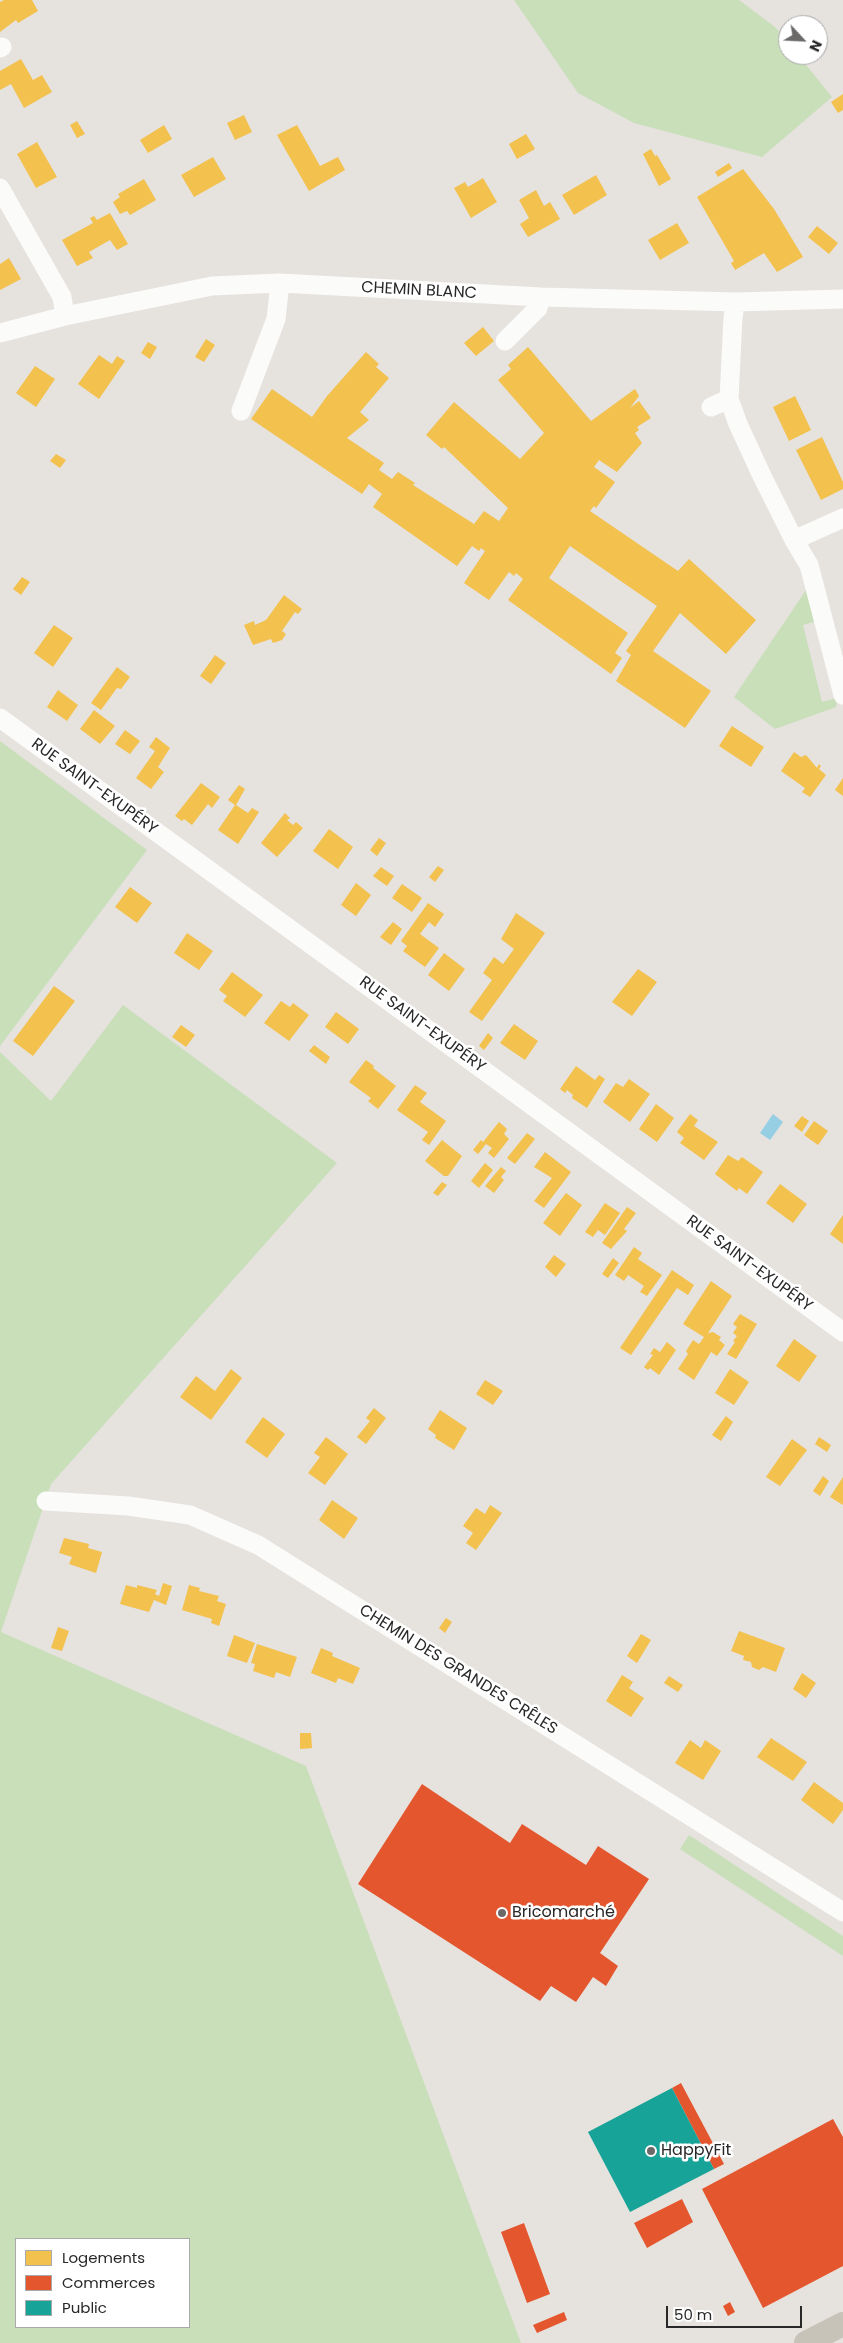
<!DOCTYPE html>
<html>
<head>
<meta charset="utf-8">
<style>
  body { margin:0 }
  #map { position:relative; width:843px; height:2343px; overflow:hidden; background:#e6e2de; font-family:Poppins,sans-serif }
  canvas { display:block }
  .legend { position:absolute; left:15px; top:2238px; width:175px; height:90px; box-sizing:border-box; background:#fff; border:1px solid #a9a9a9; margin:0; padding:6px 9px; list-style:none; font-size:15px; color:#282828 }
  .legend li { display:flex; align-items:center; gap:10px; height:25px }
  .legend b { width:25px; border:1px solid #a9a9a9 }
  .north { position:absolute; left:778px; top:15px; width:50px; height:50px; box-sizing:border-box; background:#fff; border:1px solid #a9a9a9; border-radius:50%; rotate:115deg; font-size:14px; font-weight:700; line-height:20px; text-align:center; color:#282828 }
  .north::after { content:''; display:block; margin:auto; width:18px; height:22px; background:#6a6968; clip-path:polygon(50% 0,100% 100%,50% 72%,0 100%) }
  .scale { position:absolute; left:666px; top:2306px; width:136px; height:22px; box-sizing:border-box; border:2px solid #282828; border-top:0; padding-left:6px; font-size:15px; line-height:18px; white-space:nowrap; color:#282828; -webkit-text-stroke:4px #fff; paint-order:stroke }
</style>
</head>
<body>
<div id="map">
<canvas width="843" height="2343"></canvas>
<ul class="legend">
<li><b style="height:14px;background:#f2c14e"></b>Logements</li>
<li><b style="height:14px;background:#e4572e"></b>Commerces</li>
<li><b style="height:14px;background:#17a398"></b>Public</li>
</ul>
<div class="north">N</div>
<div class="scale">50 m</div>
</div>
<script>
const g = document.querySelector('canvas').getContext('2d');
g.lineJoin = 'round';
function fill(path, color) {
  g.fillStyle = color;
  g.fill(path, 'evenodd');
}
function shape(rows) {
  const path = new Path2D();
  for (const r of rows) {
    path.moveTo(r[0], r[1]);
    for (let i = 2; i < r.length; i += 2) path.lineTo(r[i], r[i + 1]);
  }
  return path;
}
function strokePath(path, color, width, dash) {
  g.strokeStyle = color;
  g.lineWidth = width;
  g.lineCap = dash ? 'butt' : 'round';
  g.setLineDash(dash || []);
  g.stroke(path);
}
function label(font, color, halo, rows, align = 'center') {
  g.font = font + ' Poppins,sans-serif';
  g.lineWidth = 5;
  g.setLineDash([]);
  g.textBaseline = 'middle';
  g.strokeStyle = halo;
  g.fillStyle = color;
  for (const [text, x, y, turn = 0] of rows) {
    g.save();
    g.translate(x, y);
    g.rotate((+turn || 0) * Math.PI / 180);
    g.textAlign = isNaN(turn) ? turn : align;
    if (halo) g.strokeText(text, 0, 0);
    g.fillText(text, 0, 0);
    g.restore();
  }
}
const green = shape([
  [514,0,739,0,775,27,788,42,788,55,798,55,832,97,762,157,634,123,578,93],
  [806,590,817,621,803,625,822,702,837,698,836,707,775,729,734,697],
  [0,741,147,850,0,1046],
  [123,1005,337,1163,51,1484,1,1632,306,1766,521,2343,0,2343,0,1052,51,1101],
  [16,2239,189,2239,189,2327,16,2327],
  [689,1835,843,1936,843,1956,680,1849]
]);
const water = shape([
  [773,1114,783,1122,770,1140,760,1133]
]);
const homes = shape([
  [4,0,32,0,38,11,18,23,16,20,0,32,0,2],
  [21,59,33,80,42,75,52,92,24,108,11,84,0,90,0,71],
  [843,94,843,110,838,113,831,102],
  [244,115,252,132,235,140,227,123],
  [77,121,85,134,77,138,70,125],
  [164,125,172,139,148,153,140,140],
  [297,125,320,166,338,157,345,170,309,191,277,135],
  [526,134,535,149,517,159,509,144],
  [37,142,57,177,36,188,17,154],
  [651,149,655,156,657,155,671,179,659,186,643,154],
  [213,157,226,179,194,197,181,175],
  [729,163,732,168,718,177,715,172],
  [743,169,774,209,803,257,777,272,764,253,735,270,731,263,734,261,697,197],
  [596,175,607,195,574,215,562,195],
  [483,178,497,202,471,218,454,188,465,182,468,187],
  [144,179,156,200,130,215,127,211,120,214,113,202,120,197,118,194],
  [536,190,544,206,550,202,560,219,528,237,520,224,529,218,519,200],
  [110,213,128,244,117,250,110,240,89,252,93,258,77,266,62,240,93,223,90,218,94,216,97,220],
  [677,223,689,243,660,260,648,240],
  [817,226,838,243,829,254,808,237],
  [9,258,21,279,0,290,0,264],
  [483,327,494,341,476,356,464,343],
  [206,339,215,345,204,362,195,357],
  [148,342,157,347,150,359,141,353],
  [528,347,591,421,635,389,639,396,630,408,639,401,651,418,637,427,639,430,635,433,642,443,617,472,599,460,594,467,615,482,596,508,594,506,590,511,678,571,689,559,756,620,726,654,680,613,653,651,711,691,685,728,616,681,631,655,626,651,657,606,570,546,549,578,628,633,615,653,622,658,611,674,508,600,523,579,516,573,514,576,509,572,489,600,464,583,485,551,481,548,479,551,472,546,457,566,373,507,382,494,369,484,362,494,251,419,272,389,312,417,327,396,366,352,379,364,376,367,389,378,360,412,369,420,347,438,384,463,379,470,392,479,398,472,415,483,413,485,474,524,484,511,499,521,508,508,444,447,442,449,426,435,454,402,520,459,544,433,498,380,511,369,508,365],
  [99,355,112,364,117,356,125,361,99,399,78,384],
  [35,366,55,379,36,407,16,393],
  [795,396,811,430,789,441,773,407],
  [822,437,843,482,843,489,821,500,796,450],
  [56,454,66,460,60,468,50,461],
  [22,577,30,582,21,595,13,589],
  [284,595,302,609,298,614,295,612,282,631,286,634,282,640,273,643,271,639,253,645,244,625,254,621,255,625,266,620],
  [54,625,73,638,53,667,34,653],
  [215,655,226,663,211,684,200,676],
  [117,667,130,677,121,689,117,688,101,710,91,703],
  [58,690,78,705,67,721,47,707],
  [94,710,115,726,100,744,80,729],
  [732,726,764,747,751,767,719,746],
  [125,730,140,741,130,754,115,744],
  [156,737,170,748,158,767,164,772,151,789,136,778,155,751,149,747],
  [794,752,801,757,806,755,817,768,819,764,821,766,819,769,826,775,810,797,802,792,805,788,781,771],
  [843,778,843,796,835,790],
  [201,783,220,797,212,808,208,804,192,825,184,819,182,821,175,816],
  [239,785,245,789,236,805,248,813,252,808,259,812,238,844,218,830,235,805,228,800],
  [285,813,290,818,287,820,293,825,296,822,303,828,277,857,261,843],
  [329,829,353,847,338,869,313,851],
  [379,838,386,843,377,856,370,850],
  [438,866,444,870,435,882,429,877],
  [381,867,394,876,387,886,373,876],
  [356,883,371,895,356,916,341,905],
  [402,884,422,898,412,912,392,898],
  [130,887,152,903,137,923,115,907],
  [428,903,444,914,435,927,429,922,420,934,439,948,425,967,403,951,407,946,401,941],
  [516,913,545,933,482,1021,469,1012,492,980,483,973,494,957,503,964,514,949,501,939],
  [393,922,402,929,391,945,380,937],
  [187,933,213,951,199,970,174,953],
  [444,953,465,969,449,991,428,975],
  [638,969,657,982,632,1016,612,1002],
  [232,972,263,995,245,1017,223,1001,227,996,219,990],
  [54,986,75,1001,33,1056,13,1041],
  [281,1001,290,1007,293,1003,309,1015,289,1041,264,1023],
  [336,1012,359,1029,348,1044,325,1027],
  [514,1024,538,1041,525,1060,500,1043],
  [181,1025,195,1035,186,1047,172,1037],
  [488,1033,493,1038,484,1050,479,1046],
  [314,1045,330,1057,326,1064,309,1051],
  [366,1060,374,1066,373,1068,396,1086,378,1109,368,1101,371,1098,349,1082],
  [576,1066,595,1080,599,1075,605,1079,587,1108,572,1098,573,1095,567,1090,565,1093,560,1089],
  [629,1079,650,1094,630,1122,603,1102,616,1083,623,1087],
  [415,1085,427,1093,420,1102,446,1121,429,1145,422,1140,428,1132,397,1110],
  [656,1104,674,1118,657,1142,639,1129],
  [690,1114,698,1120,694,1126,718,1142,704,1160,680,1143,684,1138,677,1132],
  [802,1116,809,1121,802,1132,794,1126],
  [814,1121,828,1131,818,1145,804,1135],
  [499,1122,507,1129,504,1134,509,1139,494,1158,488,1153,492,1148,486,1144,478,1154,473,1150,481,1140,483,1142],
  [527,1133,535,1139,515,1164,507,1158],
  [442,1140,462,1156,448,1176,444,1176,425,1161],
  [545,1152,571,1172,544,1208,534,1201,552,1178,534,1167],
  [728,1155,738,1161,742,1157,763,1172,747,1194,739,1188,737,1191,715,1174],
  [485,1163,493,1170,479,1188,471,1181],
  [501,1167,506,1171,501,1177,504,1180,494,1193,485,1186],
  [442,1182,447,1185,438,1196,433,1193],
  [780,1184,807,1204,793,1223,766,1203],
  [566,1193,582,1205,560,1236,543,1223],
  [605,1203,620,1213,605,1235,598,1230,593,1237,585,1232],
  [627,1207,636,1213,624,1229,627,1231,611,1249,602,1243],
  [843,1215,843,1244,830,1234],
  [634,1247,642,1253,638,1259,662,1275,647,1296,640,1292,644,1286,628,1275,624,1281,615,1275],
  [554,1255,566,1264,556,1277,545,1267],
  [613,1258,619,1263,608,1278,602,1274],
  [672,1270,694,1285,688,1295,677,1288,631,1355,620,1348],
  [711,1281,732,1296,708,1333,713,1332,721,1337,719,1340,725,1345,717,1356,711,1352,694,1380,678,1369,688,1354,686,1351,693,1340,699,1344,704,1337,683,1324],
  [740,1314,757,1324,736,1359,727,1354,735,1342,733,1341,737,1336,733,1333,737,1327,733,1324],
  [794,1339,817,1356,799,1382,776,1366],
  [667,1342,676,1350,659,1375,650,1368,648,1370,644,1367,653,1355,650,1354,654,1348,660,1352],
  [231,1369,242,1378,211,1420,180,1397,196,1376,215,1391],
  [730,1369,749,1382,734,1405,715,1393],
  [485,1380,503,1391,493,1405,476,1394],
  [374,1408,386,1418,366,1444,357,1437,370,1421,366,1418],
  [440,1410,467,1428,454,1450,435,1438,436,1435,428,1429],
  [726,1416,733,1422,721,1441,712,1435],
  [263,1417,285,1434,267,1458,245,1442],
  [326,1437,348,1454,325,1485,308,1473,320,1457,314,1453],
  [819,1437,831,1445,827,1452,815,1444],
  [792,1439,807,1450,780,1486,766,1477],
  [823,1476,829,1481,820,1496,813,1491],
  [843,1477,843,1505,830,1497],
  [332,1500,358,1518,344,1539,319,1520],
  [490,1505,502,1513,476,1550,466,1543,473,1533,463,1526,476,1508,485,1514],
  [64,1538,89,1544,88,1548,102,1552,96,1573,69,1564,72,1557,59,1553],
  [163,1583,172,1586,166,1605,154,1600,149,1612,120,1604,126,1585,137,1588,137,1585,157,1590,155,1594,159,1596],
  [189,1585,200,1588,199,1591,219,1596,217,1601,226,1604,219,1626,211,1623,212,1619,182,1610],
  [446,1618,452,1622,445,1633,439,1628],
  [58,1627,69,1631,62,1651,51,1648],
  [739,1631,785,1648,776,1672,763,1667,759,1670,752,1667,751,1662,743,1660,744,1656,731,1651],
  [641,1634,651,1640,637,1663,627,1656],
  [234,1635,255,1643,247,1663,227,1656],
  [257,1644,297,1657,290,1677,276,1672,274,1678,253,1671,255,1664,251,1663],
  [321,1648,333,1653,332,1656,360,1668,353,1684,338,1678,336,1683,311,1673],
  [802,1673,816,1683,806,1698,793,1689],
  [622,1675,633,1682,629,1688,644,1698,631,1717,606,1701],
  [669,1676,683,1685,678,1692,664,1683],
  [300,1733,311,1733,312,1748,300,1749],
  [771,1738,807,1762,793,1781,757,1757],
  [690,1740,701,1748,705,1740,721,1751,703,1780,675,1763],
  [814,1782,843,1803,843,1810,833,1824,801,1800]
]);
const shops = shape([
  [422,1784,510,1843,522,1824,586,1865,598,1846,649,1879,600,1953,618,1966,606,1986,593,1977,576,2002,551,1986,540,2001,358,1884],
  [681,2083,724,2164,714,2169,672,2088],
  [833,2119,843,2137,843,2266,763,2308,702,2189],
  [682,2199,693,2222,647,2248,634,2223],
  [524,2223,550,2294,527,2303,501,2232],
  [730,2302,735,2312,728,2316,723,2306],
  [564,2312,567,2320,537,2333,533,2325]
]);
const public = shape([
  [672,2088,714,2169,630,2212,588,2132]
]);
const minor = shape([
  [0,48,2,47],
  [0,188,62,297,65,316],
  [736,302,733,317,729,399,738,424,762,476,794,540,809,565,843,695],
  [0,333,65,316,212,286,280,283,541,297,736,302,843,299],
  [505,341,538,308,541,297],
  [711,407,729,399],
  [241,411,276,319,280,283],
  [794,540,843,518],
  [0,718,843,1332],
  [46,1501,128,1506,190,1515,258,1545,843,1912]
]);
const major = shape([
  [806,2343,843,2324]
]);
const markers = [
  [502,1913,5,"#6a6968"],
  [651,2151,5,"#6a6968"]
];
const streetNames = [
  ["CHEMIN BLANC",419,291,3],
  ["RUE SAINT-EXUPÉRY",94,787,36],
  ["RUE SAINT-EXUPÉRY",422,1025,36],
  ["RUE SAINT-EXUPÉRY",749,1264,36],
  ["CHEMIN DES GRANDES CRÊLES",458,1670,32]
];
const poiNames = [
  ["Bricomarché",512,1913],
  ["HappyFit",661,2151]
];
fill(green, '#c8dfb9');
fill(water, '#96cee3');
fill(homes, '#f2c14e');
fill(shops, '#e4572e');
fill(public, '#17a398');
strokePath(minor, '#fbfbfa', 19);
strokePath(major, '#c7c3b8', 24);
for (const [x, y, r, color] of markers) {
  const dot = new Path2D();
  dot.arc(x, y, r, 0, 2 * Math.PI);
  g.fillStyle = color;
  g.fill(dot);
  strokePath(dot, '#fff', 2);
}
label('16px', '#282828', '#fff', streetNames);
label('16px', '#282828', '#fff', poiNames, 'left');
</script>
</body>
</html>
